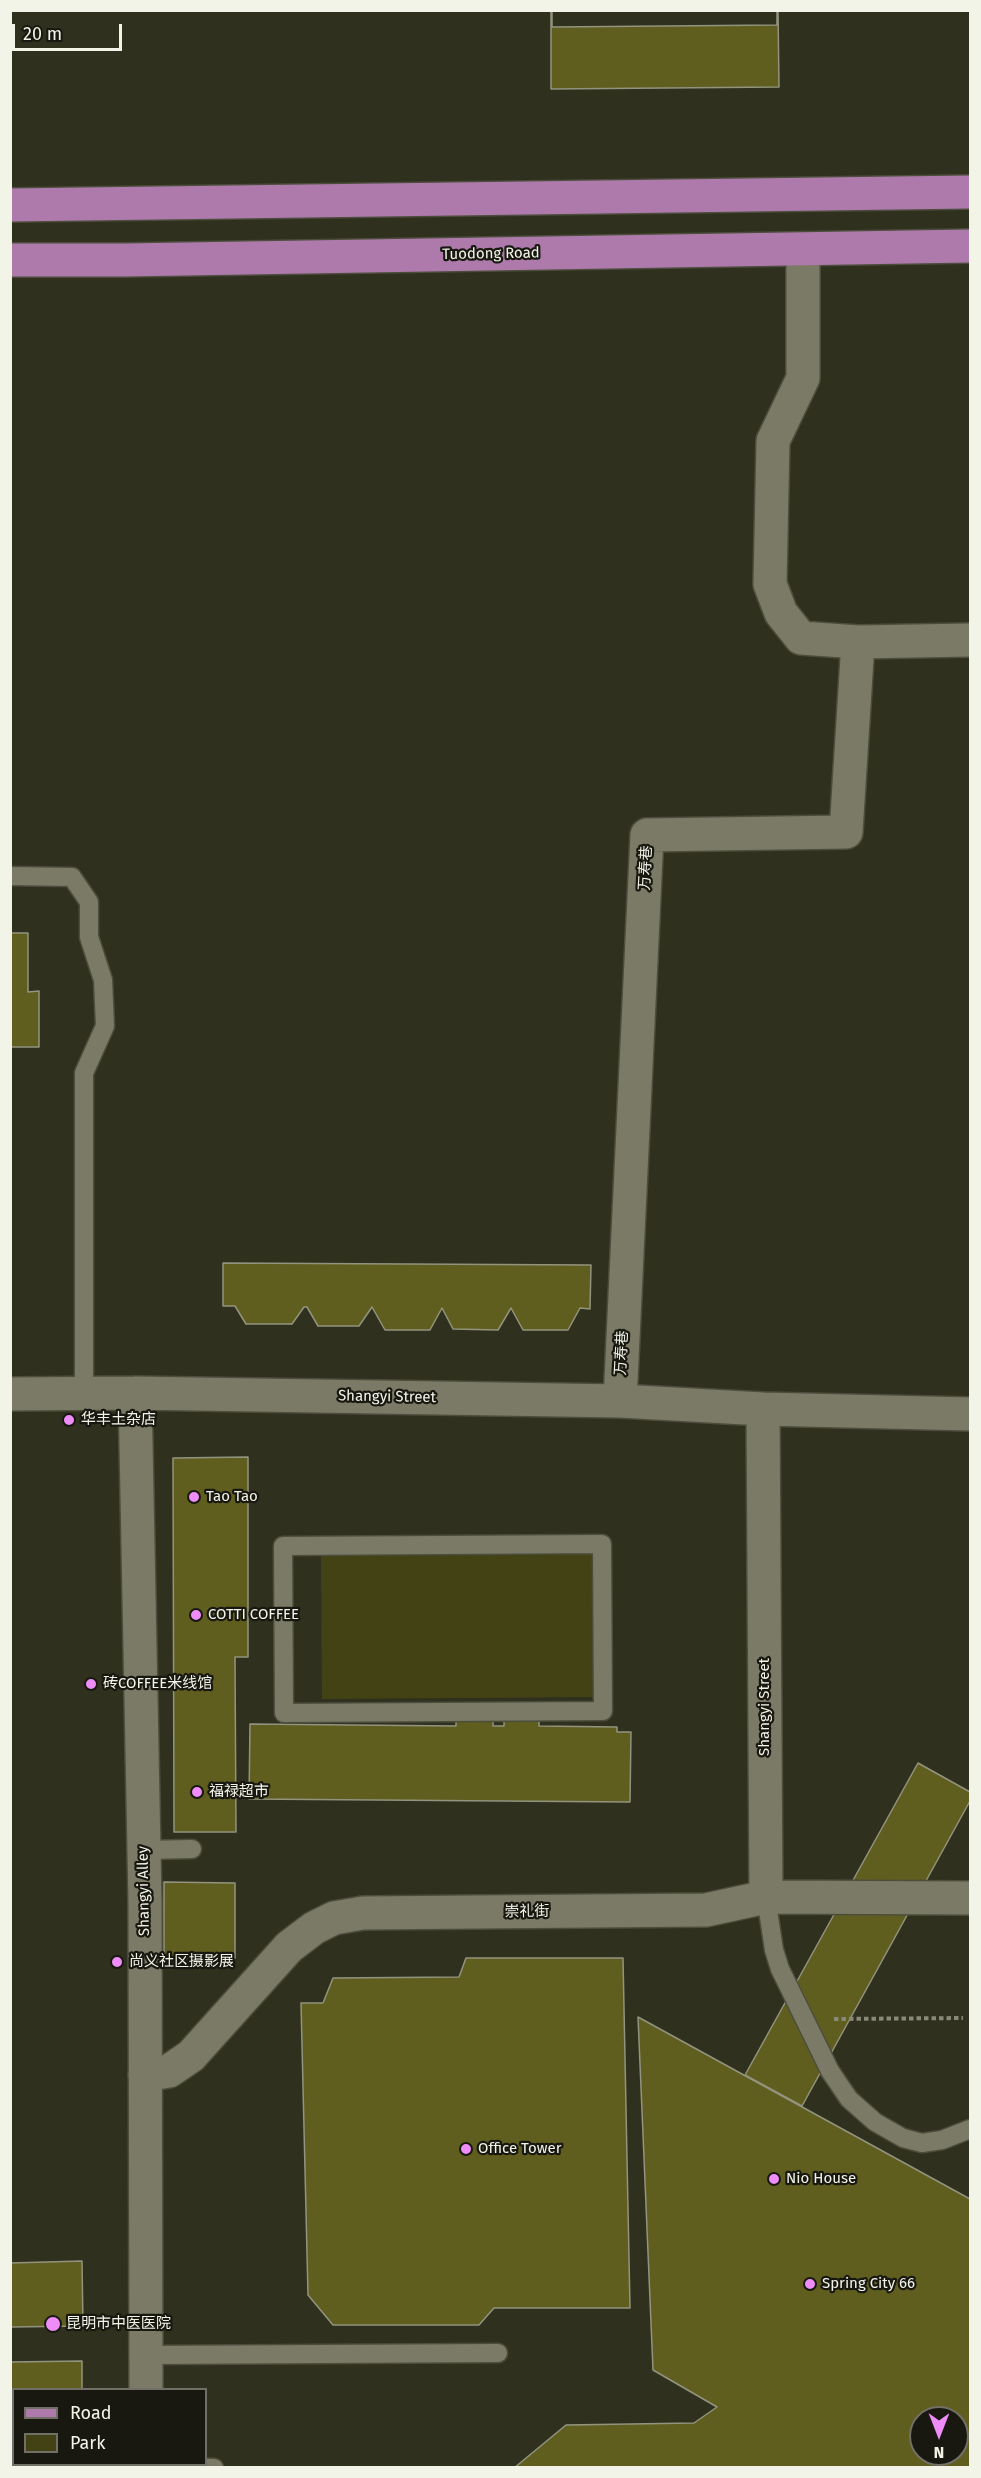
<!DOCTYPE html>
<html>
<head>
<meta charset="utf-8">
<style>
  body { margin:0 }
  #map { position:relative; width:981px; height:2478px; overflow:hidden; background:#30301e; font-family:"Fira Sans",sans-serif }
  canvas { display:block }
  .frame { position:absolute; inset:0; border:12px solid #f3f4e8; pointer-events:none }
  .legend { position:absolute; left:12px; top:2388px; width:195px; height:78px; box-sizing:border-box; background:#181810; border:2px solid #707066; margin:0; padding:8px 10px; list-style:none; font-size:18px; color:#f3f4e8 }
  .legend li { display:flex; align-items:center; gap:12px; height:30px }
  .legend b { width:30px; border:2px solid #707066 }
  .north { position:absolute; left:909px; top:2406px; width:60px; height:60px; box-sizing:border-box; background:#181810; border:2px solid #707066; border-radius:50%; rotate:180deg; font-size:16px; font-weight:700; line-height:24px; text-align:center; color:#f3f4e8 }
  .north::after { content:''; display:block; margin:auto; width:21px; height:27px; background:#ee8cf8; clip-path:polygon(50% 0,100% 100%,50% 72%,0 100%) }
  .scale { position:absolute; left:12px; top:24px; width:110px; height:27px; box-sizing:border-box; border:3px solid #f3f4e8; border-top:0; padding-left:8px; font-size:18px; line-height:21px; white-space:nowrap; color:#f3f4e8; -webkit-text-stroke:4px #181810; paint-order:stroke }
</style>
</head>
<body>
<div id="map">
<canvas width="981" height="2478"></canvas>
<div class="frame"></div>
<ul class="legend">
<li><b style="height:8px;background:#ae7aac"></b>Road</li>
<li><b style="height:16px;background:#434214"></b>Park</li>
</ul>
<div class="north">N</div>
<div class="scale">20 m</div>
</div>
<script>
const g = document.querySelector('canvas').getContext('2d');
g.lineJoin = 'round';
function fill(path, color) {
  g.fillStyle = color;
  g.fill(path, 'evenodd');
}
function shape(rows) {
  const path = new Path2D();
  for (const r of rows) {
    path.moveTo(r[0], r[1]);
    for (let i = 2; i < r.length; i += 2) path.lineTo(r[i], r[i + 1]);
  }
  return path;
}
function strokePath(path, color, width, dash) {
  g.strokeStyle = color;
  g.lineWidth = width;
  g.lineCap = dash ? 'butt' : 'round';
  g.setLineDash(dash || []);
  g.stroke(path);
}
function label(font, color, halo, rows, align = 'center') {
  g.font = font + ' "Fira Sans","Noto Sans SC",sans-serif';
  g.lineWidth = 4.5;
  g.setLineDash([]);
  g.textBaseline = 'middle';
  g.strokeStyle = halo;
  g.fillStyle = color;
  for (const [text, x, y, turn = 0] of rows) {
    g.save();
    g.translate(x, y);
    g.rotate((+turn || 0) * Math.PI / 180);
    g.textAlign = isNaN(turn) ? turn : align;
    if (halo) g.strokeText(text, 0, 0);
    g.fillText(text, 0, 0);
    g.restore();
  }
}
const green = shape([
  [594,1554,594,1697,322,1699,321,1556]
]);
const building = shape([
  [551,10,778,10,779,87,551,89,551,10],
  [552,10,777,10,777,25,552,27,552,10],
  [10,933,28,933,28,992,39,991,39,1047,10,1047,10,933],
  [223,1263,591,1265,590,1309,580,1308,568,1330,523,1330,511,1308,498,1330,453,1329,442,1308,430,1330,385,1330,372,1307,359,1326,318,1326,307,1307,304,1307,292,1324,246,1324,235,1306,223,1306,223,1263],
  [248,1457,248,1657,235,1657,236,1832,174,1832,173,1458,248,1457],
  [504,1714,539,1715,539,1726,617,1727,617,1732,631,1732,630,1802,249,1799,250,1724,456,1726,456,1715,493,1715,493,1726,504,1726,504,1714],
  [918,1763,970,1792,970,1801,802,2106,745,2075,918,1763],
  [164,1882,235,1883,235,1958,164,1958,164,1882],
  [466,1958,623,1958,630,2308,494,2308,479,2325,333,2325,308,2295,301,2003,323,2003,333,1978,459,1977,466,1958],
  [638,2017,970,2199,970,2468,514,2468,566,2425,694,2423,717,2407,653,2370,638,2017],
  [921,2418,957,2418,957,2454,921,2454,921,2418],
  [82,2261,83,2326,10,2327,10,2263,82,2261],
  [82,2361,82,2390,14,2390,14,2464,83,2464,84,2468,10,2468,10,2362,82,2361]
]);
const path = shape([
  [834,2019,963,2018]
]);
const lane = shape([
  [10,876,72,877,89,902,89,937,103,980,105,1026,84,1073,84,1394],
  [602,1544,603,1711,284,1713,283,1546,602,1544],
  [144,1850,192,1849],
  [766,1897,774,1950,780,1969,830,2071,849,2099,875,2122,903,2138,922,2143,942,2140,970,2129],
  [146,2355,498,2353],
  [147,2466,214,2468]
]);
const street = shape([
  [803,250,803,378,773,441,770,584,781,613,801,638,858,642],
  [135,1393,145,1902,146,2390],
  [10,1394,135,1393,620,1401,763,1409,970,1414],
  [620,1401,647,835,846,832,858,642,970,640],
  [763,1409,766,1897],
  [145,2075,169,2071,191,2056,289,1947,314,1928,334,1918,363,1913,706,1910,766,1897,970,1898],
  [147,2464,147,2468]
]);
const primary = shape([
  [10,205,970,192],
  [10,260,125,260,970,246]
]);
const markers = [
  [69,1420,6,"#ee8cf8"],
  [194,1497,6,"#ee8cf8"],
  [196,1615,6,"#ee8cf8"],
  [91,1684,6,"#ee8cf8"],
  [197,1792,6,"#ee8cf8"],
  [117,1962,6,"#ee8cf8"],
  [466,2149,6,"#ee8cf8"],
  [774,2179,6,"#ee8cf8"],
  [810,2284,6,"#ee8cf8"],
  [53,2324,8,"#ee8cf8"]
];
const streetNames = [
  ["Tuodong Road",491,254,-1],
  ["万寿巷",646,868,-87],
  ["万寿巷",622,1353,-87],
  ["Shangyi Street",387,1397,1],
  ["Shangyi Street",765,1707,-90],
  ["Shangyi Alley",144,1891,-91],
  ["崇礼街",527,1912,-1]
];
const poiNames = [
  ["华丰土杂店",81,1420],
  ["Tao Tao",206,1497],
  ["COTTI COFFEE",208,1615],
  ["砖COFFEE米线馆",103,1684],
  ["福禄超市",209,1792],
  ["尚义社区摄影展",129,1962],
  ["Office Tower",478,2149],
  ["Nio House",786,2179],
  ["Spring City 66",822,2284],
  ["昆明市中医医院",66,2324]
];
fill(green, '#434214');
fill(building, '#5f5e1f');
strokePath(building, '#93947f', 1.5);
strokePath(lane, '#4d4d3d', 21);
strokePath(street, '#4d4d3d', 36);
strokePath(primary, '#4d4d3d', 36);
strokePath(path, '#888979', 4, [4.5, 3]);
strokePath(lane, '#7a7a66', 18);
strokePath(street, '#7a7a66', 33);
strokePath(primary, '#ae7aac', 33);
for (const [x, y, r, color] of markers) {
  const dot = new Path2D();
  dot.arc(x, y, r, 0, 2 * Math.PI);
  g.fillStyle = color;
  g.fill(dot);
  strokePath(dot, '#181810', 2);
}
label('15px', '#f3f4e8', '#181810', streetNames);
label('15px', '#f3f4e8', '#181810', poiNames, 'left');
</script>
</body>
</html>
